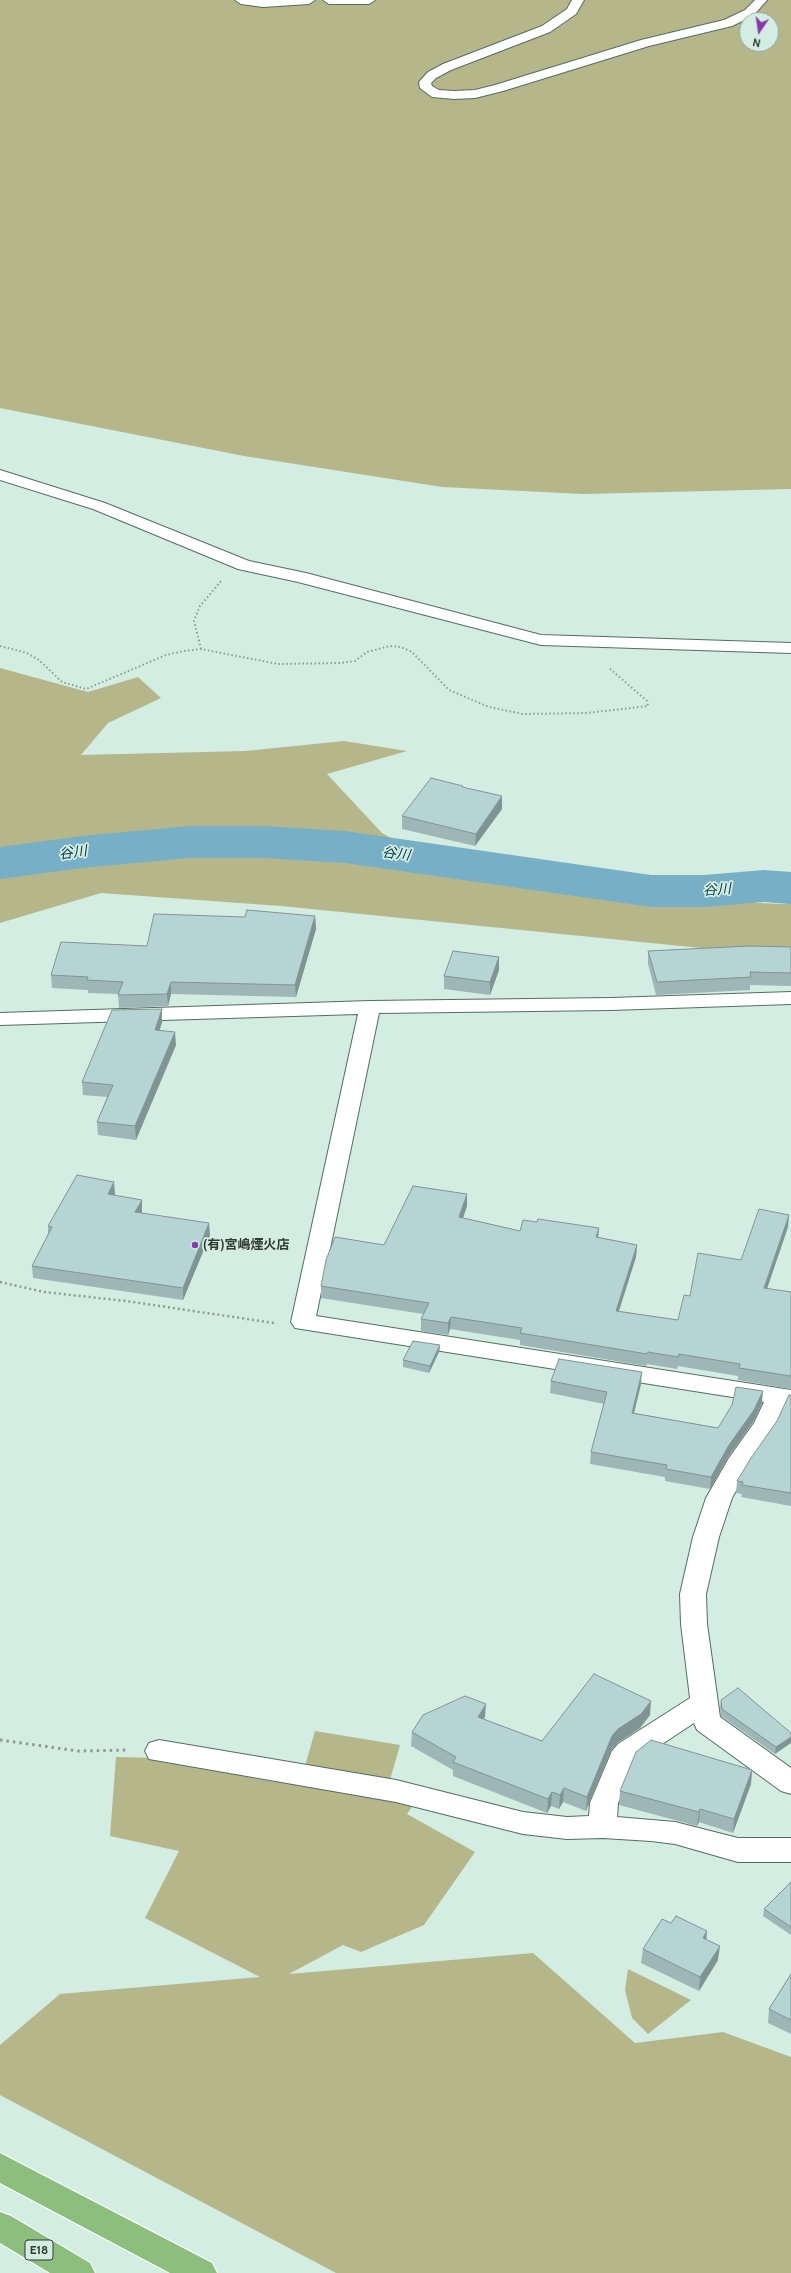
<!DOCTYPE html>
<html>
<head>
<meta charset="utf-8">
<style>
  body { margin:0 }
  #map { position:relative; width:791px; height:2273px; overflow:hidden; background:#d4ede2; font-family:Cabin,sans-serif }
  canvas { display:block }
  .north { position:absolute; left:739px; top:12px; width:40px; height:40px; box-sizing:border-box; background:#d4ede2; border:1px solid #92a59d; border-radius:50%; rotate:193deg; font-size:11px; font-weight:700; line-height:16px; text-align:center; color:#303a36 }
  .north::after { content:''; display:block; margin:auto; width:14px; height:18px; background:#863aac; clip-path:polygon(50% 0,100% 100%,50% 72%,0 100%) }
</style>
</head>
<body>
<div id="map">
<canvas width="791" height="2273"></canvas>
<div class="north">N</div>
</div>
<script>
const g = document.querySelector('canvas').getContext('2d');
g.lineJoin = 'round';
function fill(path, color) {
  g.fillStyle = color;
  g.fill(path, 'evenodd');
}
function shape(rows) {
  const path = new Path2D();
  for (const r of rows) {
    path.moveTo(r[0], r[1]);
    for (let i = 2; i < r.length; i += 2) path.lineTo(r[i], r[i + 1]);
  }
  return path;
}
function strokePath(path, color, width, dash) {
  g.strokeStyle = color;
  g.lineWidth = width;
  g.lineCap = dash ? 'butt' : 'round';
  g.setLineDash(dash || []);
  g.stroke(path);
}
function label(font, color, halo, rows, align = 'center') {
  g.font = font + ' Cabin,"Noto Sans JP",sans-serif';
  g.lineWidth = 3.5;
  g.setLineDash([]);
  g.textBaseline = 'middle';
  g.strokeStyle = halo;
  g.fillStyle = color;
  for (const [text, x, y, turn = 0] of rows) {
    g.save();
    g.translate(x, y);
    g.rotate((+turn || 0) * Math.PI / 180);
    g.textAlign = isNaN(turn) ? turn : align;
    if (halo) g.strokeText(text, 0, 0);
    g.fillText(text, 0, 0);
    g.restore();
  }
}
const green = shape([
  [0,0,791,0,791,489,583,494,442,487,244,456,0,408],
  [747,20,771,20,771,44,747,44],
  [0,668,88,692,138,677,161,698,108,723,81,755,245,751,344,741,407,751,327,774,382,833,460,876,598,897,785,904,791,900,791,954,731,951,281,906,101,893,0,923],
  [315,1731,400,1745,390,1780,305,1766],
  [116,1757,158,1758,202,1765,252,1778,414,1804,407,1814,475,1852,424,1925,361,1952,343,1945,289,1974,533,1953,635,2043,723,2032,791,2057,791,2273,336,2273,0,2095,0,2045,60,1994,260,1977,145,1918,179,1851,110,1836],
  [628,1969,691,2000,648,2034,632,2018,625,1990]
]);
const river = shape([
  [189,826,264,826,345,831,651,875,704,875,764,870,791,872,791,904,764,902,704,907,651,907,345,863,264,858,189,858,82,868,0,879,0,847,82,836,189,826]
]);
const pathFar2 = shape([
  [0,646,27,653,39,660,62,682,86,689,166,655,184,651,201,649,278,664,340,663,355,661,367,652,390,646,401,647,412,652,449,690,489,707,523,714,587,713,648,706,647,701,608,667],
  [201,649,194,621,200,606,221,581]
]);
const pathFar1 = shape([
  [0,1282,44,1292,126,1301,274,1323]
]);
const path = shape([
  [0,1740,78,1751,129,1750]
]);
const street = shape([
  [235,0,315,0,309,4,263,7,241,4,235,0],
  [323,0,375,0,369,4,329,4,323,0],
  [572,0,584,0,576,14,550,32,451,70,436,78,431,83,432,86,439,90,454,91,475,90,495,85,641,40,724,20,745,10,755,0,767,0,753,16,732,26,649,46,503,91,475,98,454,99,432,97,420,88,419,82,428,72,443,64,542,26,567,9,572,0],
  [0,470,105,503,249,561,306,573,541,635,791,643,791,653,541,645,298,582,238,569,93,509,0,480,0,470],
  [791,992,791,1004,611,1010,379,1013,316,1316,791,1390,791,1406,787,1406,774,1432,748,1469,732,1498,719,1537,706,1594,707,1624,720,1717,791,1768,791,1794,781,1791,697,1730,694,1723,638,1760,634,1765,618,1803,617,1817,675,1822,738,1838,791,1838,791,1862,738,1862,675,1844,651,1841,603,1838,567,1839,523,1834,396,1802,149,1759,145,1751,149,1743,159,1740,396,1780,523,1812,567,1817,589,1816,590,1803,612,1751,618,1744,690,1698,681,1624,680,1594,693,1537,706,1498,729,1458,754,1423,764,1402,295,1328,291,1322,358,1014,0,1025,0,1013,370,1001,611,998,791,992]
]);
const highway = shape([
  [0,2153,212,2263,217,2273,170,2273,0,2183,0,2153],
  [0,2212,11,2216,90,2263,95,2273,50,2273,0,2243,0,2212]
]);
const wall = shape([
  [463,786,463,788,502,809,475,846,402,829,402,816],
  [315,916,316,929,296,997,171,994,168,1006,119,1008,118,994,88,993,88,990,52,988,51,975,245,917],
  [791,947,791,986,750,985,750,990,656,995,648,964,648,951],
  [499,957,499,970,490,995,444,989,444,976],
  [162,1009,162,1022,160,1030,176,1045,136,1140,98,1135,97,1122,107,1097,83,1095,82,1082],
  [115,1194,115,1195,142,1212,142,1213,210,1235,183,1300,33,1278,32,1266,48,1234,48,1226],
  [467,1194,467,1206,463,1218,520,1231,598,1237,637,1245,636,1257,619,1311,678,1320,690,1296,788,1227,767,1289,791,1292,791,1389,738,1380,738,1376,678,1366,677,1369,647,1364,646,1366,520,1345,520,1340,450,1329,448,1335,421,1331,421,1319,423,1314,321,1298,321,1286,384,1245],
  [440,1345,439,1352,429,1373,403,1367,403,1360],
  [551,1381,641,1384,634,1413,718,1428,762,1403,753,1422,728,1457,710,1489,665,1481,665,1477,590,1464,591,1452,604,1404,550,1393],
  [791,1395,791,1506,741,1497,742,1494,736,1493,737,1481,777,1421],
  [721,1700,791,1733,775,1754,721,1716,720,1708],
  [650,1715,640,1728,617,1743,611,1750,586,1811,563,1802,559,1809,551,1806,547,1813,453,1776,453,1770,411,1746,412,1732,485,1717,484,1719,542,1741],
  [752,1770,751,1784,733,1833,699,1822,697,1826,619,1805,620,1791],
  [791,1882,791,1935,763,1916,764,1909],
  [706,1940,718,1960,699,1991,641,1963,643,1949],
  [791,1974,791,2034,768,2023,769,2009]
]);
const shadedWall = shape([
  [502,796,502,809,475,846,476,834],
  [315,916,316,929,296,997,295,985],
  [499,957,499,970,490,995,490,982],
  [171,982,171,994,168,1006,167,994],
  [162,1009,162,1022,155,1043,155,1030],
  [175,1032,176,1045,136,1140,135,1126],
  [114,1182,115,1194,109,1206,108,1194],
  [467,1194,467,1206,459,1230,459,1217],
  [142,1200,142,1212,136,1224,135,1212],
  [789,1215,788,1227,763,1300,764,1288],
  [209,1223,210,1235,183,1300,183,1288],
  [599,1228,598,1240,596,1237],
  [637,1245,636,1257,615,1323,616,1311],
  [451,1317,450,1329,448,1335,448,1323],
  [440,1345,439,1352,429,1373,430,1366],
  [642,1372,641,1384,631,1425,632,1413],
  [763,1391,762,1403,753,1422,728,1457,710,1489,711,1477,729,1445],
  [651,1701,650,1715,640,1728,617,1743,611,1750,586,1811,587,1797,612,1736,618,1729],
  [486,1704,485,1717,477,1730,478,1717],
  [791,1737,791,1743,775,1754,776,1747],
  [752,1770,751,1784,733,1833,734,1819],
  [564,1788,563,1802,559,1809,560,1795],
  [552,1792,551,1806,547,1813,548,1799],
  [700,1809,699,1822,697,1826,699,1812],
  [707,1931,706,1945,703,1938],
  [720,1946,718,1960,699,1991,700,1977]
]);
const building = shape([
  [431,778,463,786,462,787,502,796,476,834,402,816,431,778],
  [247,910,315,916,295,985,171,982,167,994,118,995,123,982,87,980,88,977,51,975,61,942,147,946,154,914,245,917,247,910],
  [750,946,791,947,791,973,750,972,751,977,657,982,648,951,750,946],
  [453,951,499,957,490,982,444,976,453,951],
  [162,1009,155,1030,175,1032,135,1126,97,1122,113,1085,82,1082,112,1010,162,1009],
  [77,1175,114,1182,108,1194,142,1200,135,1212,209,1223,183,1288,32,1266,52,1227,48,1226,77,1175],
  [413,1186,467,1194,459,1217,520,1231,523,1220,537,1222,538,1219,599,1228,596,1237,637,1245,616,1311,678,1320,684,1295,690,1296,698,1253,741,1260,759,1209,789,1215,764,1288,791,1292,791,1376,739,1368,740,1364,679,1354,678,1357,648,1352,647,1354,520,1333,522,1328,451,1317,448,1323,421,1319,429,1303,321,1286,326,1260,335,1237,384,1245,413,1186],
  [413,1341,440,1345,430,1366,403,1360,413,1341],
  [559,1359,642,1372,632,1413,718,1428,732,1405,736,1387,763,1391,754,1410,729,1445,711,1477,666,1469,667,1465,591,1452,607,1392,551,1381,559,1359],
  [789,1395,791,1395,791,1493,742,1485,743,1482,737,1481,751,1458,777,1421,789,1395],
  [594,1674,651,1701,641,1714,618,1729,612,1736,587,1797,564,1788,560,1795,552,1792,548,1799,453,1762,456,1757,412,1732,423,1715,465,1696,486,1704,478,1717,542,1741,594,1674],
  [738,1688,791,1733,791,1737,776,1747,722,1709,721,1700,738,1688],
  [651,1740,752,1770,734,1819,700,1809,699,1812,620,1791,636,1752,651,1740],
  [791,1882,791,1927,764,1909,791,1882],
  [676,1916,707,1931,703,1938,720,1946,700,1977,643,1949,662,1919,671,1923,676,1916],
  [791,1974,791,2020,769,2009,791,1974]
]);
const markers = [
  [195,1245,4,"#863aac"]
];
const shields = [
  [39,2250,28]
];
const shieldNames = [
  ["E18",39,2250]
];
const poiNames = [
  ["(有)宮嶋煙火店",203,1245]
];
const waterNames = [
  ["谷川",73,853,-7],
  ["谷川",396,854,8],
  ["谷川",717,890,-4]
];
fill(green, '#b5b78a');
fill(river, '#77afc7');
strokePath(street, '#556c62', 2);
strokePath(highway, '#fff', 2);
strokePath(pathFar2, '#8a9c94', 2, [1.5, 2.5]);
strokePath(pathFar1, '#8a9c94', 2.5, [2, 3]);
strokePath(path, '#8a9c94', 3, [2.5, 4]);
fill(street, '#fff');
fill(highway, '#8cbe7e');
fill(wall, '#9db6b6');
fill(shadedWall, '#809494');
fill(building, '#b7d4d4');
strokePath(building, '#809494', 1);
for (const [x, y, r, color] of markers) {
  const dot = new Path2D();
  dot.arc(x, y, r, 0, 2 * Math.PI);
  g.fillStyle = color;
  g.fill(dot);
  strokePath(dot, '#d4ede2', 1.5);
}
for (const [x, y, w] of shields) {
  const box = new Path2D();
  box.roundRect(x - w / 2, y - 10, w, 20, 3);
  g.fillStyle = '#d4ede2';
  g.fill(box);
  strokePath(box, '#303a36', 1);
}
label('bold 12px', '#303a36', null, shieldNames);
label('bold 13px', '#303a36', '#d4ede2', poiNames, 'left');
label('italic 14px', '#023748', '#d4ede2', waterNames);
</script>
</body>
</html>
